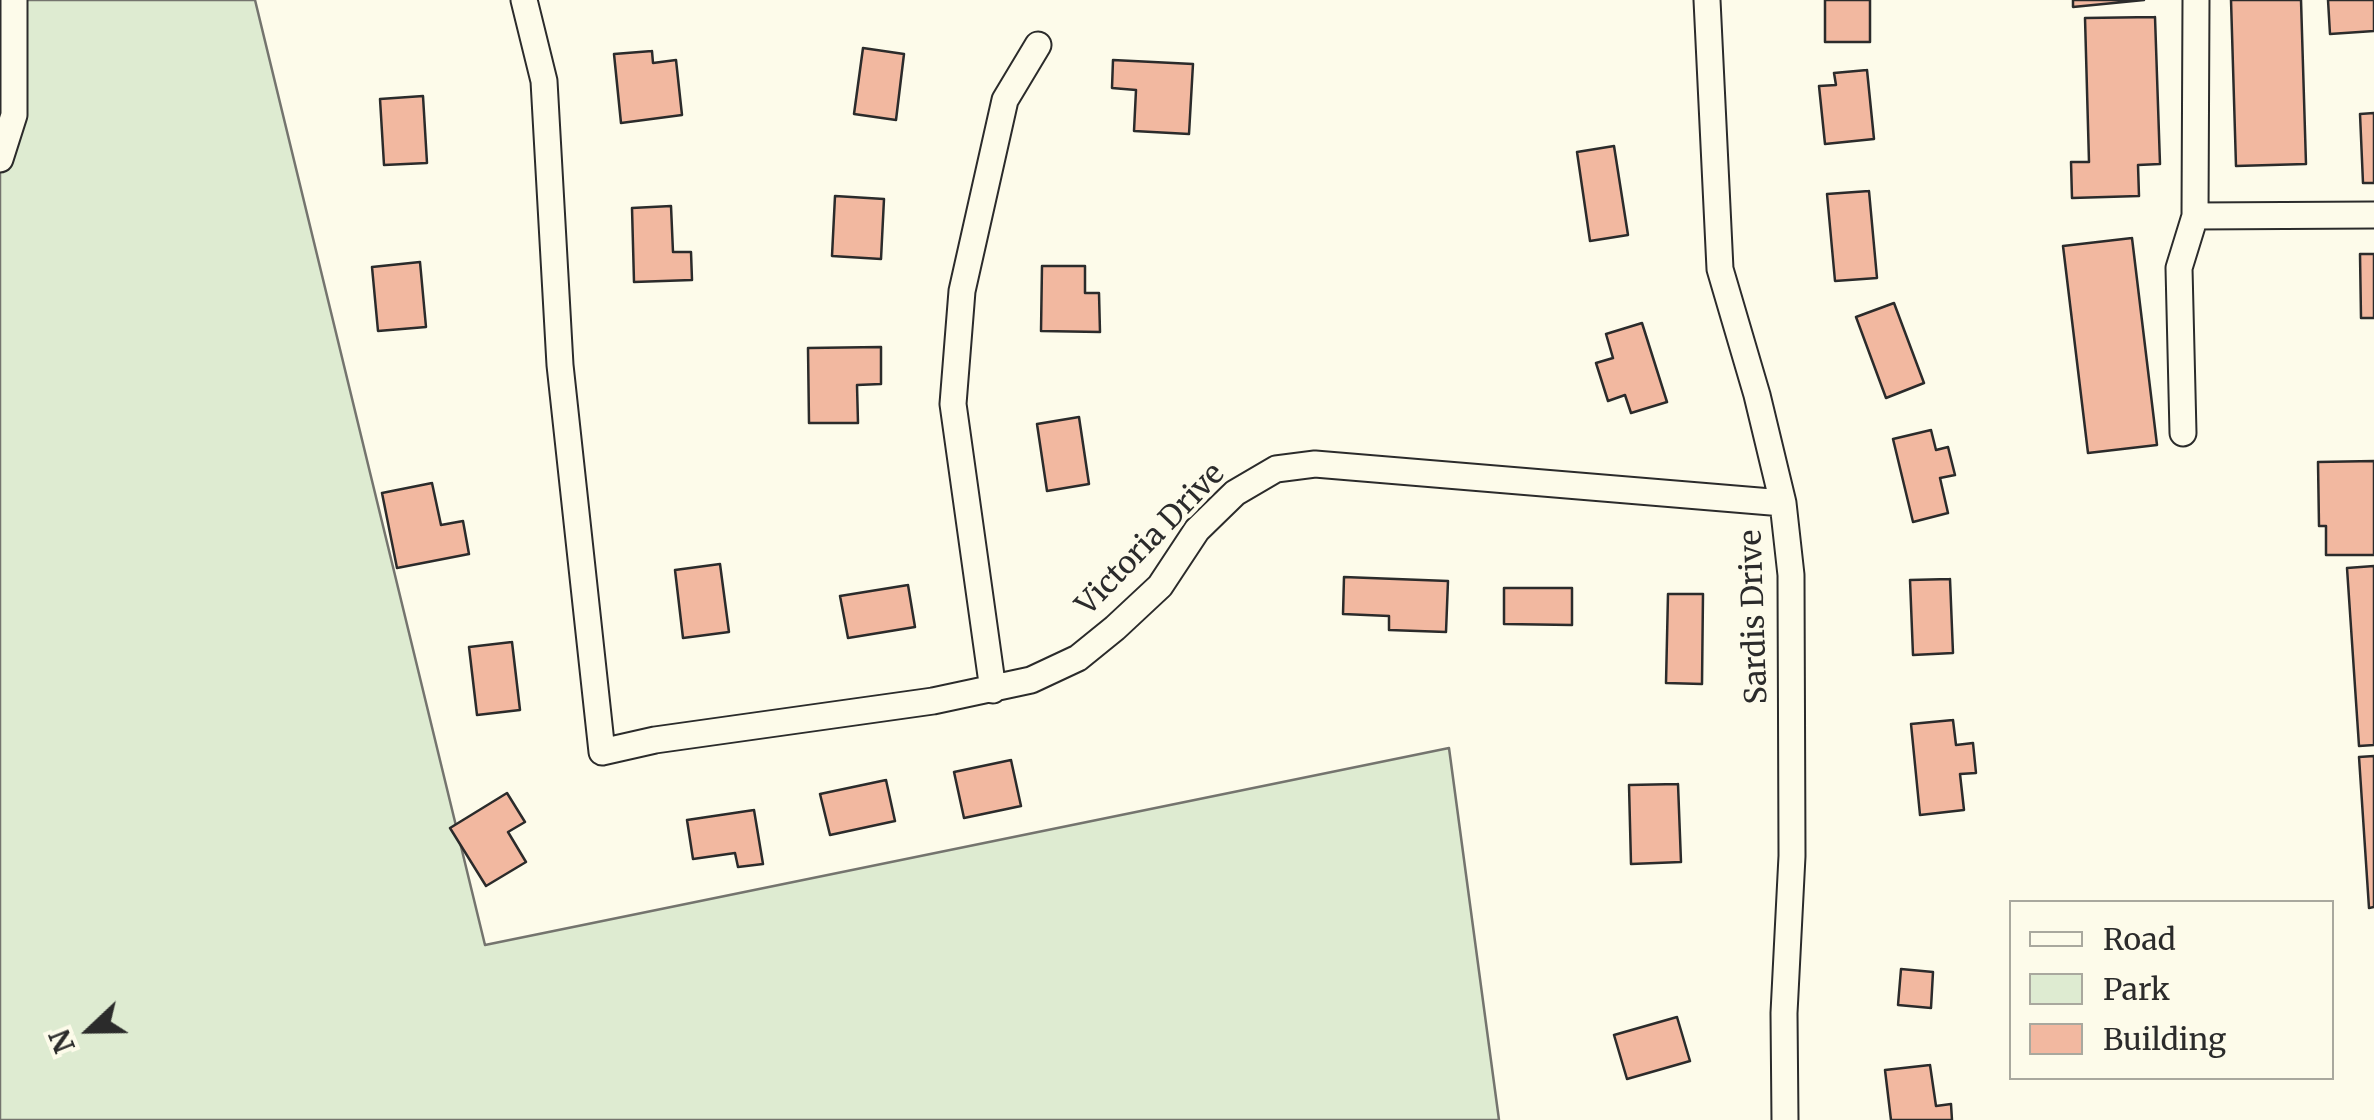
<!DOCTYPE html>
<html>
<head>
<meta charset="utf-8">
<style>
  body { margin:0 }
  #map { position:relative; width:2374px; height:1120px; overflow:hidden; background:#fdfbea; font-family:Merriweather,serif }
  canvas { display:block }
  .legend { position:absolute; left:2009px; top:900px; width:325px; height:180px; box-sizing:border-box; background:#fdfbea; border:2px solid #a9a89e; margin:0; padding:12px 18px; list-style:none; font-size:30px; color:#2b2b2b }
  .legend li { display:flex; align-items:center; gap:20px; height:50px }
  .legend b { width:50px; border:2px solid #a9a89e }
  .north { position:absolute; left:40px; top:980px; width:100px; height:100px; -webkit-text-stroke:8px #fdfbea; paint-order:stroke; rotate:248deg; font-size:28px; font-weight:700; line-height:40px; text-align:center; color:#2b2b2b }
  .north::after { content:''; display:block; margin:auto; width:35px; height:45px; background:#2b2b2b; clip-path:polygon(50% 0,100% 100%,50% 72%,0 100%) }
</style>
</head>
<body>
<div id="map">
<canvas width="2374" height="1120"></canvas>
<ul class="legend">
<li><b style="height:12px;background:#fdfbea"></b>Road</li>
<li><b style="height:28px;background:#deebd1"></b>Park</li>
<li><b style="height:28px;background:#f2b8a0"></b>Building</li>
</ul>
<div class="north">N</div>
</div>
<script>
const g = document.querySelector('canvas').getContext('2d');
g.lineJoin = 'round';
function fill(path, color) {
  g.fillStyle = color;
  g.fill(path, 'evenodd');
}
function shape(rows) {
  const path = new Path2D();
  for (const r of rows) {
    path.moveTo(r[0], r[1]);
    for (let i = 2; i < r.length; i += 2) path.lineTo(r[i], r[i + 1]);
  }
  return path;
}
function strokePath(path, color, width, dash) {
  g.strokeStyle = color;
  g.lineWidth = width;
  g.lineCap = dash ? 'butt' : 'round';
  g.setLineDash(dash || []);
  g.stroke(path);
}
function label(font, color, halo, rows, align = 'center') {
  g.font = font + ' Merriweather,serif';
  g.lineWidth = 8;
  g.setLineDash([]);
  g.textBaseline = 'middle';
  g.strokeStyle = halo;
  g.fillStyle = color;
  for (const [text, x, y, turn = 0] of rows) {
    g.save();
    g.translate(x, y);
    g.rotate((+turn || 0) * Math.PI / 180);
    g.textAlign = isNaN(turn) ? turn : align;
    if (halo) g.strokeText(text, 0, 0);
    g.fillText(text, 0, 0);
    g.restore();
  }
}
const green = shape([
  [0,0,255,0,485,945,1449,748,1499,1120,0,1120,0,0]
]);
const building = shape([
  [1825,0,1870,0,1870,42,1825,42,1825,0],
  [2073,0,2144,0,2073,7,2073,0],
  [2231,0,2301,0,2306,164,2236,166,2231,0],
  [2328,0,2374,0,2374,31,2330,34,2328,0],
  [2155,17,2160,164,2138,165,2139,196,2072,198,2071,162,2089,162,2085,18,2155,17],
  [863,48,904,54,896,120,854,114,863,48],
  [652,51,653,63,676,60,682,115,621,123,614,54,652,51],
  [1113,60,1193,64,1189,134,1134,131,1136,90,1112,88,1113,60],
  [1867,70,1874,139,1825,144,1819,86,1836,85,1834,73,1867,70],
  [423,96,427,163,384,165,380,99,423,96],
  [2374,113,2374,183,2363,183,2360,114,2374,113],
  [1614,146,1628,235,1590,241,1577,152,1614,146],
  [1869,191,1877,278,1835,281,1827,194,1869,191],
  [835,196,884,199,881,259,832,256,835,196],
  [671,206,673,252,691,252,692,280,634,282,632,208,671,206],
  [2132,238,2157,445,2088,453,2063,246,2132,238],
  [2360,254,2374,254,2374,318,2361,318,2360,254],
  [420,262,426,327,378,331,372,267,420,262],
  [1042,266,1085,266,1085,293,1099,293,1100,332,1041,331,1042,266],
  [1894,303,1924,383,1886,398,1856,317,1894,303],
  [1642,323,1667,402,1631,413,1625,395,1608,401,1596,363,1613,358,1606,334,1642,323],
  [881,347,881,384,857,385,858,423,809,423,808,348,881,347],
  [1079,417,1089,484,1047,491,1037,424,1079,417],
  [1931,430,1936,450,1948,447,1955,475,1940,478,1948,513,1913,522,1893,439,1931,430],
  [2374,461,2374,555,2326,555,2326,526,2319,526,2318,462,2374,461],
  [432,483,441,525,463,521,469,554,397,568,382,493,432,483],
  [720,564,729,632,683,638,675,570,720,564],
  [2374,566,2374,745,2359,746,2347,568,2374,566],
  [1344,577,1448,581,1446,632,1389,630,1389,616,1343,614,1344,577],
  [1950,579,1953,653,1913,655,1910,580,1950,579],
  [908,585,915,627,848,638,840,596,908,585],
  [1504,588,1572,588,1572,625,1504,624,1504,588],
  [1668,594,1703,594,1702,684,1666,683,1668,594],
  [512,642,520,710,477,715,469,647,512,642],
  [1953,720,1956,745,1973,743,1976,773,1960,774,1964,810,1920,815,1911,724,1953,720],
  [2374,756,2374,907,2369,908,2359,757,2374,756],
  [1011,760,1021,806,964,818,954,772,1011,760],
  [886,780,895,821,830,835,820,794,886,780],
  [1678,784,1681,862,1631,864,1629,785,1678,784],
  [507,793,525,822,508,832,526,862,486,886,450,828,507,793],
  [754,810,763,864,738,867,735,853,693,859,687,820,754,810],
  [1901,969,1933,972,1931,1008,1898,1005,1901,969],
  [1677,1017,1690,1061,1627,1079,1614,1035,1677,1017],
  [1930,1065,1936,1106,1951,1104,1952,1120,1891,1120,1885,1070,1930,1065]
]);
const street = shape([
  [524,0,544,81,560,365,602,752,655,740,933,701,1031,680,1078,658,1115,628,1160,586,1197,530,1235,493,1276,469,1315,464,1783,503],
  [1707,0,1720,269,1757,395,1783,503,1791,575,1792,856,1784,1013,1785,1120],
  [0,159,14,115,14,0],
  [2195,216,2374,215],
  [2183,433,2179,268,2195,216,2196,0],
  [993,690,953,404,962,291,1005,100,1038,45]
]);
const streetNames = [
  ["Victoria Drive",1151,540,-46],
  ["Sardis Drive",1755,617,-92]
];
fill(green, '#deebd1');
strokePath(green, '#74746e', 2.5);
fill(building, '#f2b8a0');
strokePath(building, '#2b2b2b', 2.5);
strokePath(street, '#2b2b2b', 29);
strokePath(street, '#fdfbea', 25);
label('30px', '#2b2b2b', '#fdfbea', streetNames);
</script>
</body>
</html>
